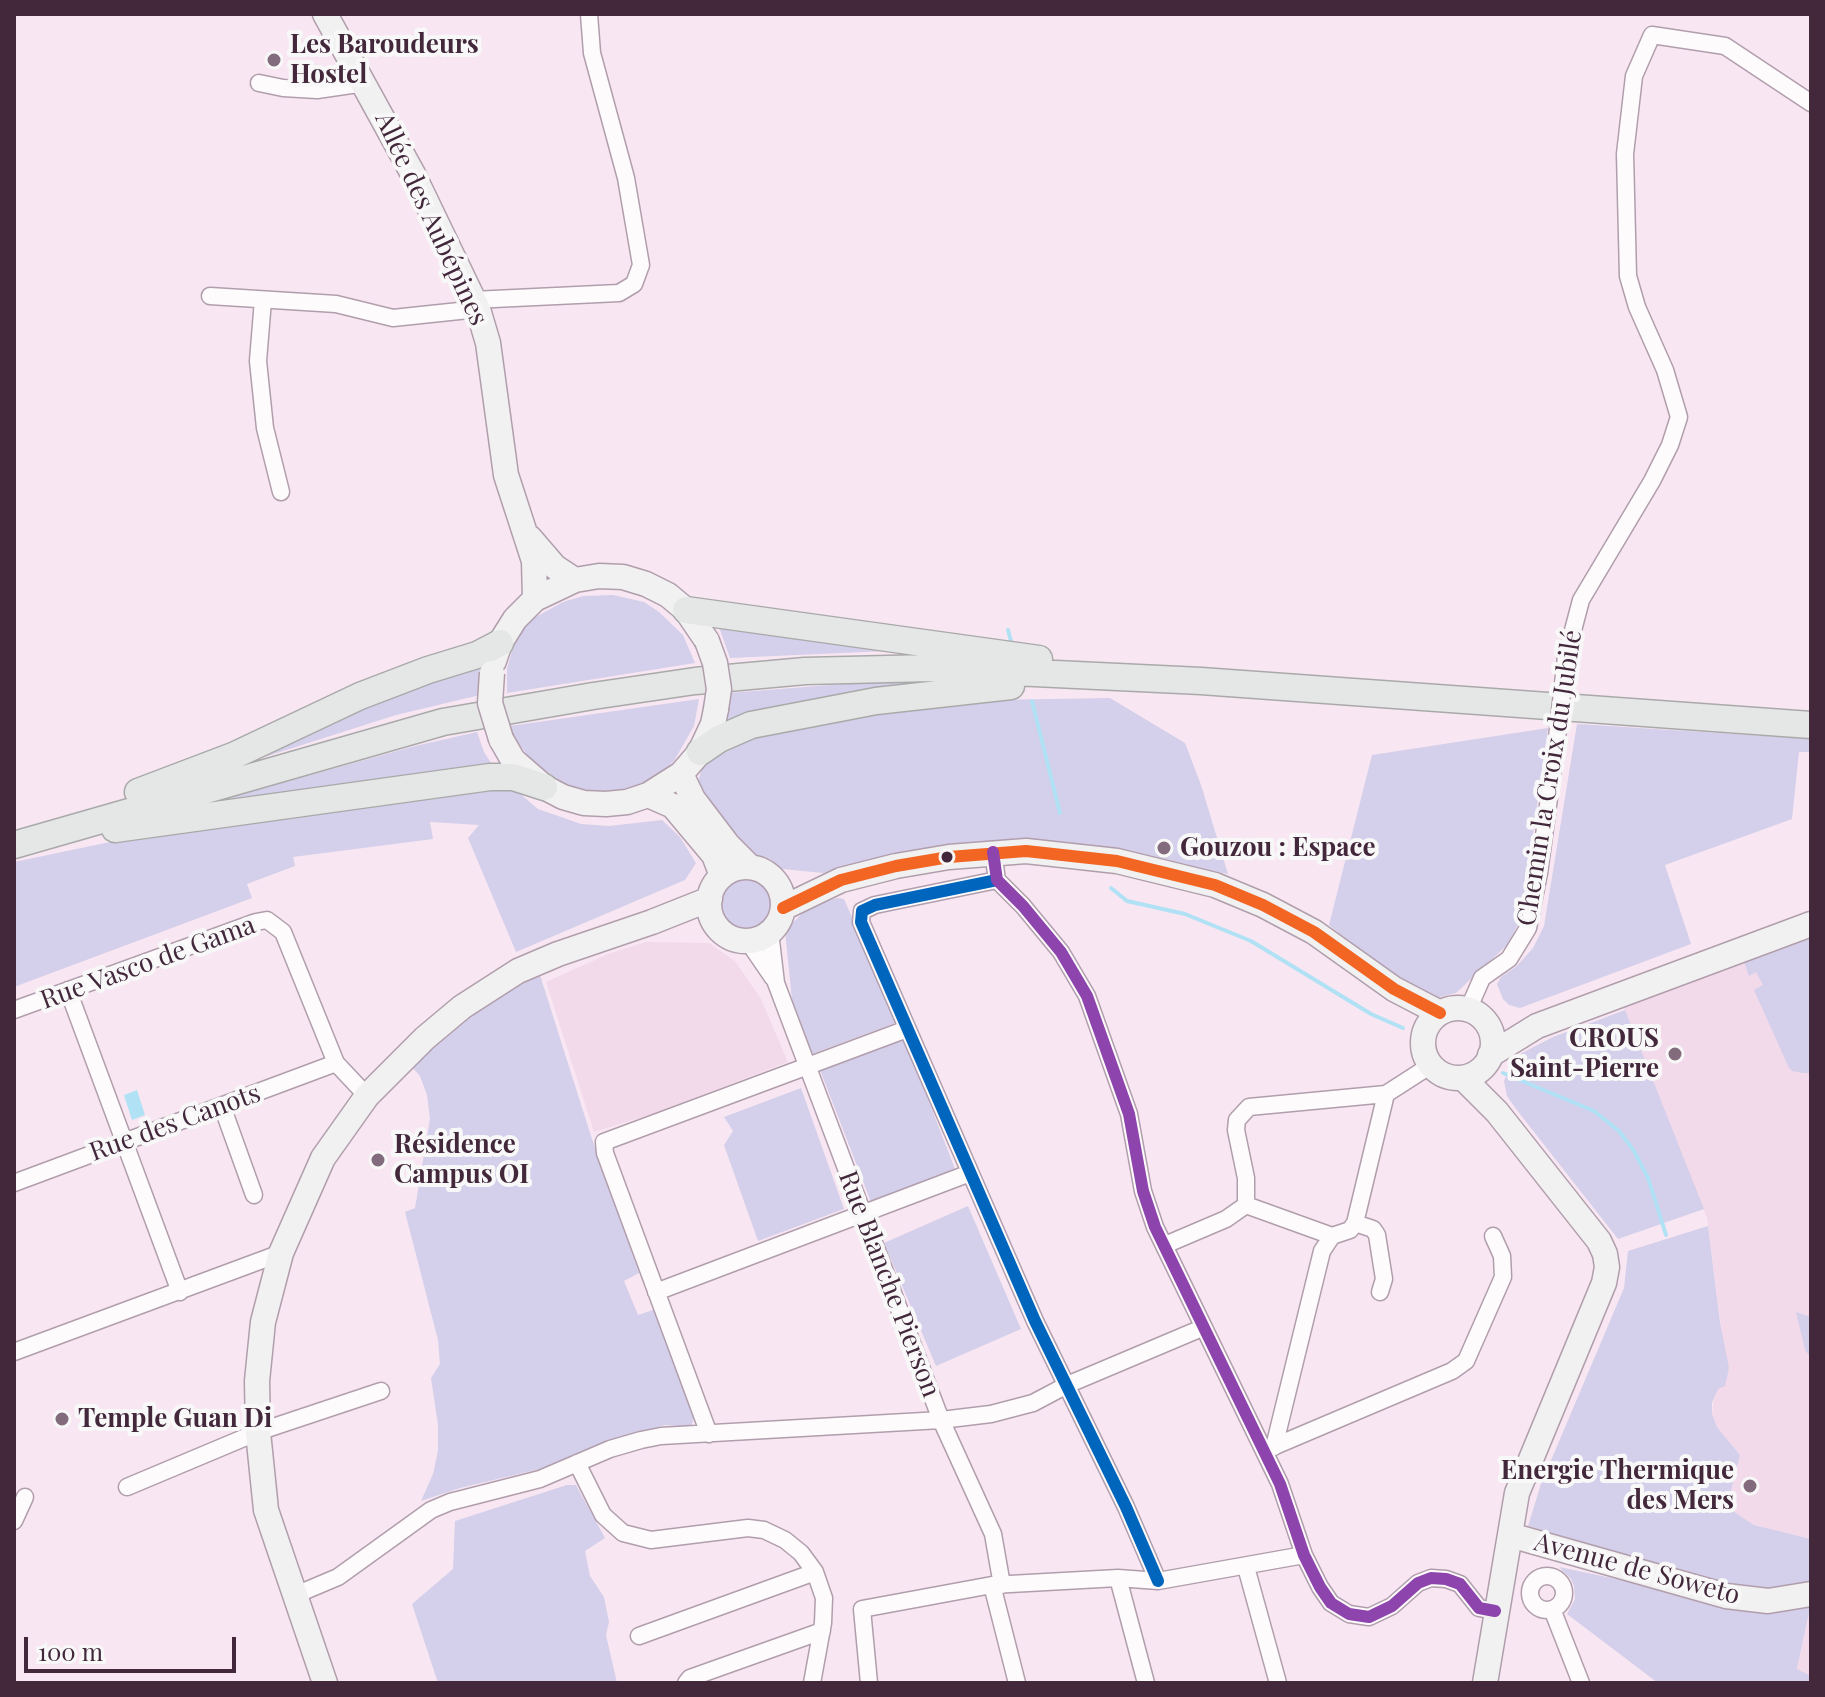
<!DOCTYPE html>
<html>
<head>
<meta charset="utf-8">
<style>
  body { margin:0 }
  #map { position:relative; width:1825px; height:1697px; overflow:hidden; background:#f8e7f2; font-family:"Playfair Display",serif }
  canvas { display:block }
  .frame { position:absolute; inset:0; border:16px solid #43283c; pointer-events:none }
  .scale { position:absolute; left:24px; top:1637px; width:212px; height:36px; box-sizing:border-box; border:4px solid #43283c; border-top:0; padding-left:10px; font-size:24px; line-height:28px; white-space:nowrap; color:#43283c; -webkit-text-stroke:6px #f8f8f8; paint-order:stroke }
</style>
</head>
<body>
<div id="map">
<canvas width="1825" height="1697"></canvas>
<div class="frame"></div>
<div class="scale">100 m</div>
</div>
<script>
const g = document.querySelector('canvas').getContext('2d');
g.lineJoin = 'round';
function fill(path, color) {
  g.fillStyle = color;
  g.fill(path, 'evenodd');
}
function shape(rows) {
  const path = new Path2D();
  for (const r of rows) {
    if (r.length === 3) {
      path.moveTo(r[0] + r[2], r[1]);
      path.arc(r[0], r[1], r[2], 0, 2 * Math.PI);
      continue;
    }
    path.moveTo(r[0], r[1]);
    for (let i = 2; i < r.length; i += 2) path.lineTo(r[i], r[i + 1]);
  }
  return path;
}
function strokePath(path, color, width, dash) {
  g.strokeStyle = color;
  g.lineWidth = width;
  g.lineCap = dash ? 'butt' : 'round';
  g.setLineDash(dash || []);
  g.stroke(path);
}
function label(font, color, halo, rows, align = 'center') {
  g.font = font + ' "Playfair Display",serif';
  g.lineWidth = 8;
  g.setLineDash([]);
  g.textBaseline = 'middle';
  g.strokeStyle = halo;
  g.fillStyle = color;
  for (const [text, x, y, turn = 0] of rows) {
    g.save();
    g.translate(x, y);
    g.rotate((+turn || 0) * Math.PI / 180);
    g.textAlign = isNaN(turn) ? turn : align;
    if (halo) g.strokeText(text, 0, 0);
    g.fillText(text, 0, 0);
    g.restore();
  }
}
const built = shape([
  [1811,933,1811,1539,1754,1525,1727,1507,1740,1455,1717,1427,1712,1414,1723,1342,1707,1218,1623,1006,1725,969],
  [646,942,709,943,735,961,761,999,788,1062,652,1114,594,1132,546,982,608,954],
  [1811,1606,1811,1676,1797,1670]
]);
const green = shape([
  [613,595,644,602,659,612,683,635,695,663,507,693,507,669,513,647,521,631,534,618,563,602,583,596],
  [719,627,774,634,886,651,730,658],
  [482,657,480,695,396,715,233,767,393,689],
  [941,681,721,726,729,693,843,684],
  [1110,698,1185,743,1201,785,1228,874,1105,850,841,869,823,873,782,869,770,859,750,853,700,792,698,781,703,765,744,736,877,713,990,700],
  [699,699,694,726,674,761,658,775,641,784,621,790,599,793,563,784,531,760,513,736,510,726],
  [1577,724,1811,739,1811,752,1799,752,1792,819,1665,865,1691,944,1520,1008,1509,1005,1503,999,1497,984,1501,977,1517,966,1533,948,1544,926],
  [1548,728,1521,919,1507,945,1456,993,1436,998,1395,978,1329,925,1372,755],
  [477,732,484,752,493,766,185,810,415,746],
  [512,787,538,809,581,824,609,826,662,820,680,837,696,863,685,880,516,952,468,838,479,825,430,822,433,839,293,857,295,866,247,884,252,898,14,987,14,862,115,841],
  [747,904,29],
  [837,898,844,899,898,1022,812,1054,792,1000,785,931,808,907],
  [1811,933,1811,1073,1803,1073,1792,1071,1789,1068,1754,990,1763,985,1756,972,1749,976,1743,959],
  [540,975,591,1136,639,1273,624,1281,638,1315,656,1309,694,1418,691,1427,665,1425,640,1432,598,1446,565,1463,460,1488,421,1501,433,1474,438,1451,438,1425,431,1378,440,1364,438,1340,405,1212,415,1208,430,1119,427,1095,420,1076,411,1066,431,1045,466,1019,516,987],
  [1625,1010,1704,1209,1618,1239,1516,1109,1507,1096,1504,1081,1513,1060,1522,1053,1553,1037],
  [904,1037,955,1169,871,1202,820,1070],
  [801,1088,844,1209,758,1241,724,1145,733,1131,724,1117],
  [968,1206,1021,1329,936,1366,884,1243],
  [1708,1226,1720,1322,1729,1368,1725,1386,1718,1389,1712,1403,1712,1414,1717,1427,1740,1455,1727,1507,1754,1525,1811,1539,1811,1583,1768,1591,1729,1586,1528,1526,1541,1484,1624,1288,1628,1251],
  [1796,1312,1808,1316,1811,1314,1811,1358,1805,1350],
  [567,1485,576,1485,605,1538,585,1551,590,1576,604,1597,609,1622,606,1635,617,1683,438,1683,412,1604,453,1569,455,1521],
  [1559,1567,1664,1589,1747,1611,1769,1612,1811,1604,1797,1669,1811,1676,1811,1683,1658,1683,1567,1614,1575,1599,1574,1586,1571,1579]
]);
const water = shape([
  [137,1090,145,1115,132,1120,124,1095]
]);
const stream = shape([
  [1008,630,1011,641],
  [1032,701,1060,813],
  [1111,888,1127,901,1185,914,1251,941,1371,1014,1403,1028],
  [1503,1073,1594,1111,1619,1131,1634,1151,1648,1178,1666,1235]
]);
const street = shape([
  [259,83,283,88,317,90,365,83],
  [210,296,336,304,393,318,478,309],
  [263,300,258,361,265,428,281,492],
  [473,300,619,293,634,284,641,265,626,178,592,53,589,14],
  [1566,657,1581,600,1652,481,1670,445,1679,417,1665,370,1637,307,1628,276,1625,154,1634,76,1652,35,1725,46,1811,103],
  [993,852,997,880,1023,906,1061,952,1087,996,1129,1114,1143,1191,1155,1227,1280,1484,1304,1555,1320,1587,1331,1603,1349,1614,1369,1617,1392,1606,1418,1583,1431,1578,1446,1579,1460,1584,1479,1608,1495,1611],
  [997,880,875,905,862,911,861,922,1035,1321,1126,1507,1158,1581],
  [770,932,776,983,941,1420,993,1534,1002,1585],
  [747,940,773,978],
  [68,990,180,1292],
  [14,1010,256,922,267,920,283,932,336,1063,367,1096],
  [1468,1010,1482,978,1509,959,1528,928,1539,873,1557,738],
  [222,1106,254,1195],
  [14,1183,336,1063],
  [1246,1205,1332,1236],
  [1355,1223,1373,1229,1377,1235,1384,1279,1380,1292],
  [1165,1245,1226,1219,1246,1205,1246,1178,1236,1130,1237,1120,1249,1107,1386,1094],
  [656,1292,970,1173],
  [14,1352,281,1253],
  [709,1434,605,1153,604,1142,907,1029],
  [1274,1447,1322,1251,1332,1236,1350,1230,1355,1223,1386,1094,1431,1065],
  [1268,1449,1452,1371,1466,1361,1503,1277,1502,1256,1493,1236],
  [577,1463,603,1515,623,1533,651,1540,748,1528,764,1530,785,1540,801,1553,815,1572,824,1598,823,1623,812,1683],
  [127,1487,258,1432,381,1391],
  [14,1521,25,1497],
  [1246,1567,1278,1683],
  [1547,1593,17],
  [1118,1578,1146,1683],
  [992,1585,1017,1683],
  [293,1596,338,1577,431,1510,450,1502,540,1479,610,1449,641,1440,661,1436,941,1420,991,1414,1033,1403,1067,1385,1202,1328],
  [1552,1609,1581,1683],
  [639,1636,815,1572],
  [686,1683,690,1678,822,1631],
  [869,1683,862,1609,992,1585,1118,1578,1158,1581,1304,1555]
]);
const secondary = shape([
  [325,14,413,174,478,309,488,343,506,475,534,561,535,599],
  [530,538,555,567,575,580],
  [494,661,500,643,515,619,535,599,575,580,599,576,623,577,646,584,668,595,686,610,707,641],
  [501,739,513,760,544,787,563,797,584,803,606,804,627,802,648,795,681,774,700,752,713,724,716,709],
  [681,774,693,799,728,845,750,867],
  [648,795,673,806,714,855,722,876],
  [746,904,37],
  [783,908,841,880,896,866,949,857,1026,851,1117,861,1215,885,1263,905,1314,932,1394,989,1440,1013],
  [1458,1043,35],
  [1490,1055,1537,1026,1811,924],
  [1463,1078,1497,1112,1599,1241,1605,1254,1607,1267,1604,1283,1517,1493,1485,1683],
  [1510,1535,1726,1596,1768,1601,1811,1594],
  [325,1683,266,1510,258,1432,257,1381,263,1322,281,1253,323,1158,367,1096,425,1038,462,1007,518,971,558,954,652,922,710,899]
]);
const primary = shape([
  [686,610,1039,659],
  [700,752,719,739,751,725,876,701,1011,686],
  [138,792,233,756,360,696,428,670,477,655,500,643],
  [115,829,490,777,513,777,544,787],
  [14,845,443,722,593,696,695,681,805,671,931,668,1201,681,1811,725]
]);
const streetBridge = shape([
  [1557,738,1566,657]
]);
const secondaryBridge = shape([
  [707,641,715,663,719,689,716,709],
  [492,673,490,703,501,739]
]);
const bus1 = shape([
  [997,880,875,905,862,911,861,922,1035,1321,1126,1507,1158,1581]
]);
const bus2 = shape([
  [783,908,841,880,896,866,949,857,1026,851,1117,861,1215,885,1263,905,1314,932,1394,989,1440,1013]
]);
const bus3 = shape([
  [993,852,997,880,1023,906,1061,952,1087,996,1129,1114,1143,1191,1155,1227,1280,1484,1304,1555,1320,1587,1331,1603,1349,1614,1369,1617,1392,1606,1418,1583,1431,1578,1446,1579,1460,1584,1479,1608,1495,1611]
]);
const markers = [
  [274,60,8,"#826b7c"],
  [1164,848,8,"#826b7c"],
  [947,857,7,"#43283c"],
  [1675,1054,8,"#826b7c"],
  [378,1160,8,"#826b7c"],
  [62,1419,8,"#826b7c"],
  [1750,1486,8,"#826b7c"]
];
const poiNames = [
  ["Les Baroudeurs",290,45],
  ["Hostel",290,75],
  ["Gouzou : Espace",1180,848],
  ["CROUS",1659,1039,"right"],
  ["Saint-Pierre",1659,1069,"right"],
  ["Résidence",394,1145],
  ["Campus OI",394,1175],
  ["Temple Guan Di",78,1419],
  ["Energie Thermique",1734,1471,"right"],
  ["des Mers",1734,1501,"right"]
];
const streetNames = [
  ["Allée des Aubépines",431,219,65],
  ["Chemin la Croix du Jubilé",1550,778,-81],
  ["Rue Vasco de Gama",148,963,-20],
  ["Rue des Canots",175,1123,-20],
  ["Rue Blanche Pierson",889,1284,69],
  ["Avenue de Soweto",1637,1569,15]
];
fill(built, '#f3daeb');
fill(green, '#d4cfea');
fill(water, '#b1e1f4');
strokePath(stream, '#b1e1f4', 4);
strokePath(street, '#b19eac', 19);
strokePath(secondary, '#b19eac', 27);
strokePath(primary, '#aaa9aa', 29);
strokePath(street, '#fefbfd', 16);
strokePath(secondary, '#f1f1f1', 24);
strokePath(primary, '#e5e7e6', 26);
strokePath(streetBridge, '#b19eac', 19, []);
strokePath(secondaryBridge, '#b19eac', 27, []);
strokePath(streetBridge, '#fefbfd', 16);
strokePath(secondaryBridge, '#f1f1f1', 24);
strokePath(bus1, '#0065bd', 12);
strokePath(bus2, '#f26522', 12);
strokePath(bus3, '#8e44ad', 12);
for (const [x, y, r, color] of markers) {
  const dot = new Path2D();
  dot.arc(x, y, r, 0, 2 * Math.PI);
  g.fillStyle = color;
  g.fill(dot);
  strokePath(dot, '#f8f8f8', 3);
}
label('bold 26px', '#43283c', '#f8f8f8', poiNames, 'left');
label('26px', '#43283c', '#f8f8f8', streetNames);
</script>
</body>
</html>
